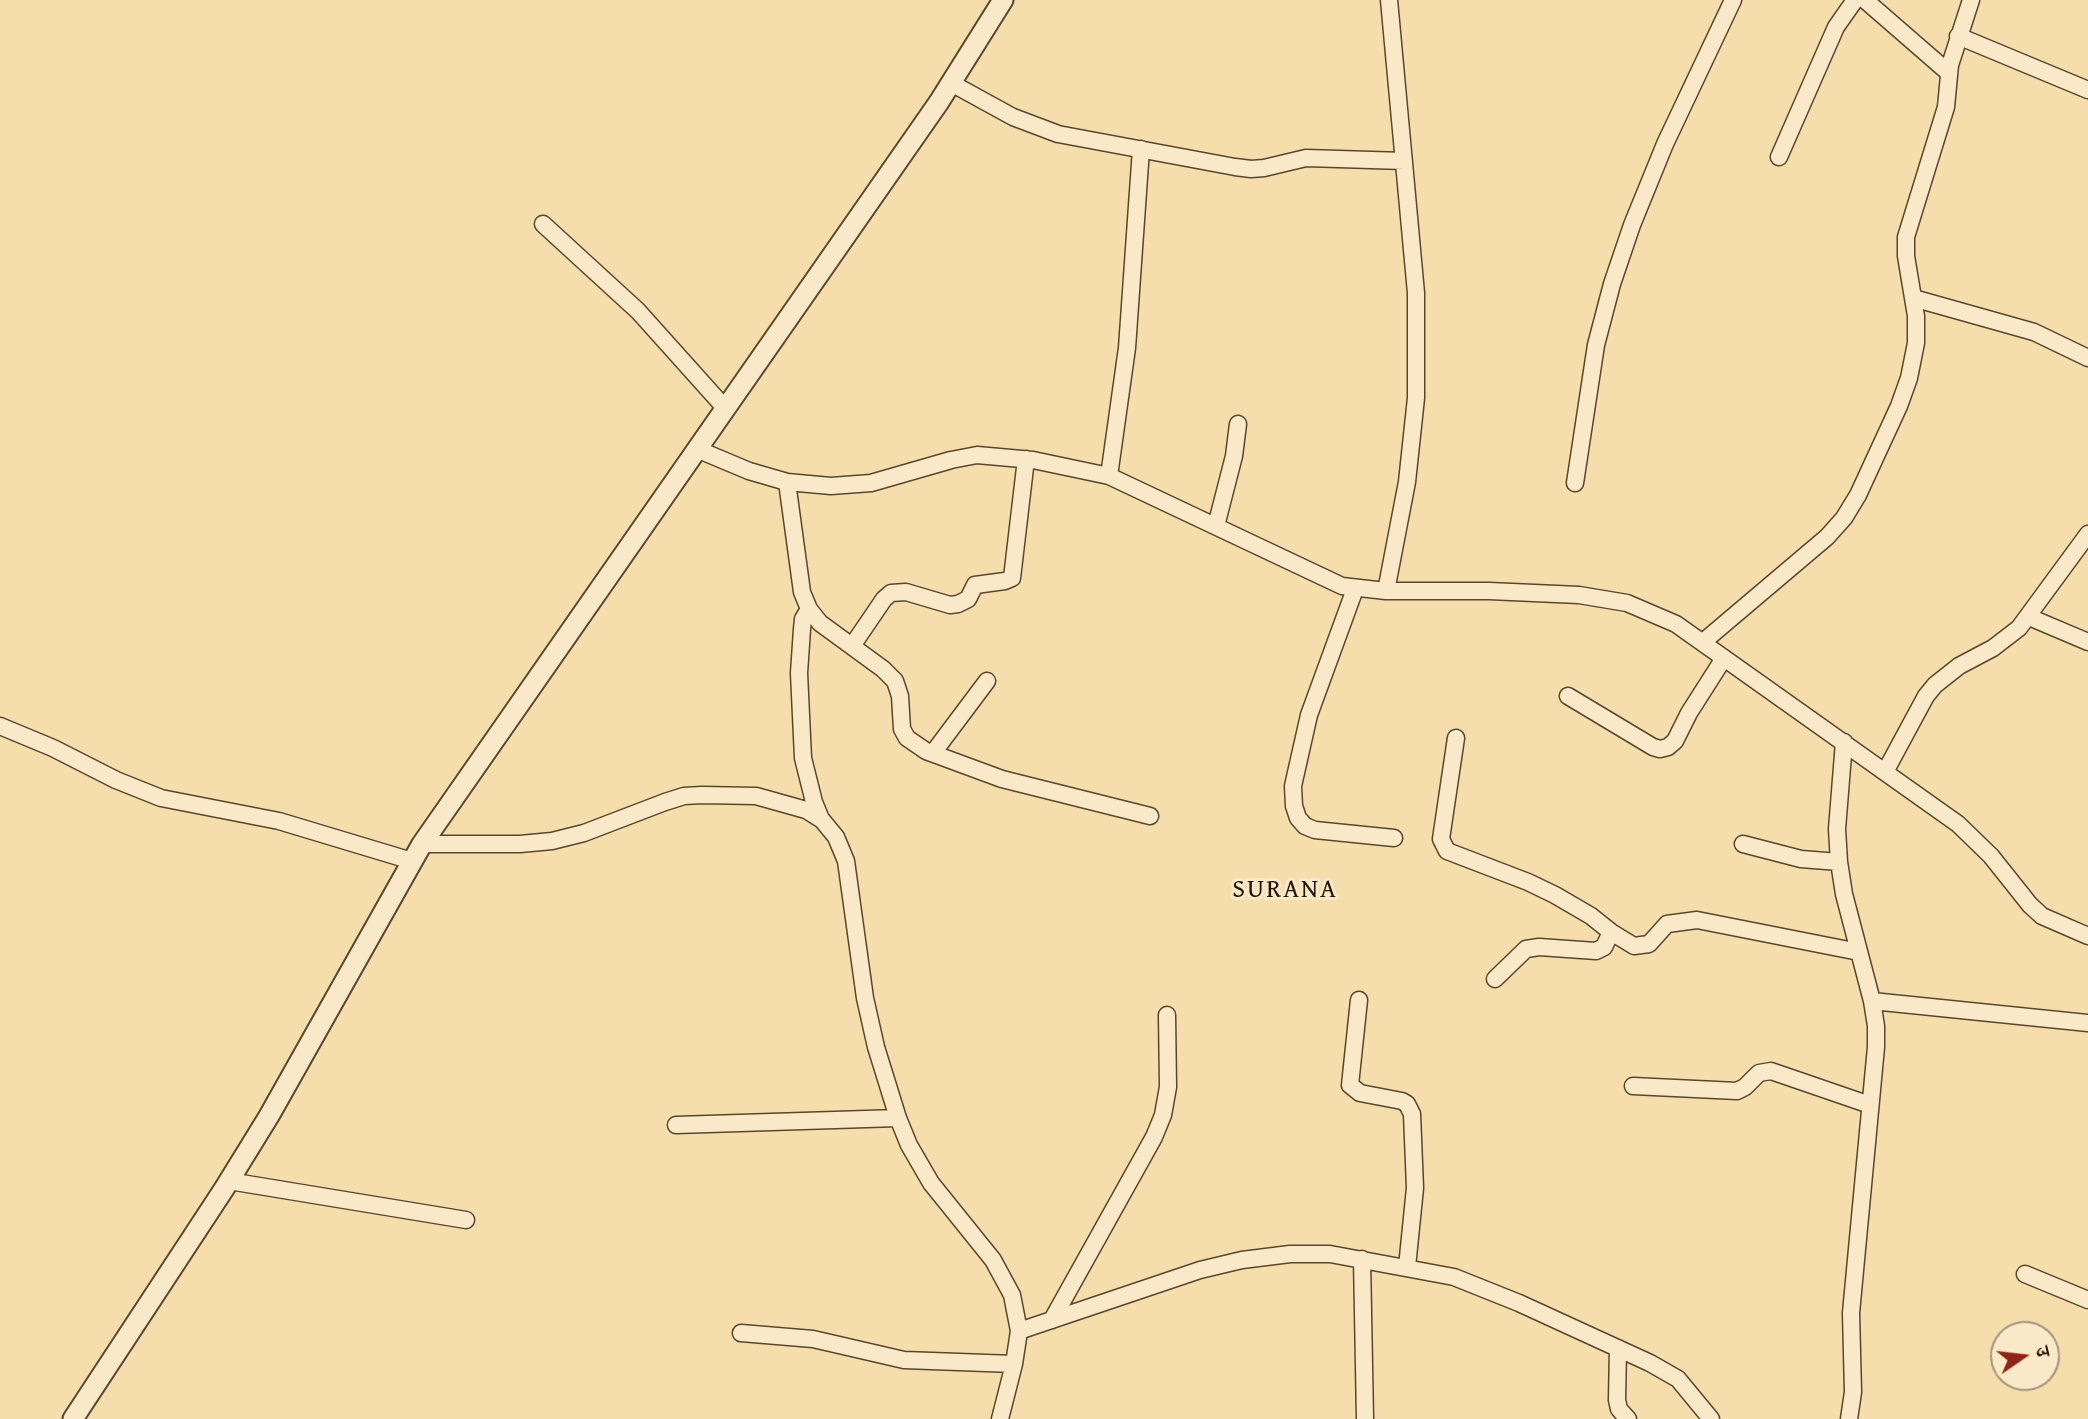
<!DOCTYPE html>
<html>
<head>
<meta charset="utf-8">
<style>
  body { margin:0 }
  #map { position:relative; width:2088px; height:1419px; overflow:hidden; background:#f6ddac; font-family:"Gentium Book Plus","Noto Serif Devanagari",serif }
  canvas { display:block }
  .north { position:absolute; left:1990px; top:1321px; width:70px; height:70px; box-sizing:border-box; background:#f9e9c9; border:2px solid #a4947a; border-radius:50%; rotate:76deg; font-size:19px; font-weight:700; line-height:28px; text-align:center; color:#251503 }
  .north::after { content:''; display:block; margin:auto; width:24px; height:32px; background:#8f2418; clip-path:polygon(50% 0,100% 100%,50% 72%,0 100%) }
</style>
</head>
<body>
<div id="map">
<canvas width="2088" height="1419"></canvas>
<div class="north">उ</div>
</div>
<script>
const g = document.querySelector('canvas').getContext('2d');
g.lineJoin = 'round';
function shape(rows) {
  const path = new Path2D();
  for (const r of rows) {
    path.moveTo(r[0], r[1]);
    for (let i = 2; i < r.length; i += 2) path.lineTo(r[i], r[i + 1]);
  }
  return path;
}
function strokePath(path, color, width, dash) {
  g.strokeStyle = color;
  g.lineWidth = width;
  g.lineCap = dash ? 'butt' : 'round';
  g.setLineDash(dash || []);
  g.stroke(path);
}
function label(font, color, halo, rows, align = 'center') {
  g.font = font + ' "Gentium Book Plus",serif';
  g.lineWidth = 6;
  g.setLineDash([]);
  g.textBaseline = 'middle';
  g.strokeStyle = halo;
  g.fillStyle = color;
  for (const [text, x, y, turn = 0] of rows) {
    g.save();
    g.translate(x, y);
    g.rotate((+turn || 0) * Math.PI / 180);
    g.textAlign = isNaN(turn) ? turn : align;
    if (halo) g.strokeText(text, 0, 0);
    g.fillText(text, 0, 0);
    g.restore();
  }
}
const minor = shape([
  [1865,0,1949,73],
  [1958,36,2088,90],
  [951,83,1013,117,1058,134,1235,167,1251,169,1264,168,1306,158,1404,161],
  [1779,157,1836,27,1855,0],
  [543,224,638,311,725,408],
  [1913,298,2034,332,2088,358],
  [699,450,749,471,787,482,831,486,871,483,951,460,977,455,1033,460,1109,476,1342,586,1386,591,1489,591,1579,595,1627,603,1676,624,1958,824,1991,856,2030,905,2042,916,2088,936],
  [1109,476,1127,348,1141,149],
  [787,482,802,592,809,609,820,623,883,669,895,681,900,696,902,729,907,738,926,751,1002,779,1150,816],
  [1575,483,1596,345,1612,284,1632,225,1665,144,1733,0],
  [1216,526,1234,456,1238,424],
  [1355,589,1309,715,1293,786,1294,806,1298,818,1305,826,1315,830,1394,838],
  [1386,591,1407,482,1416,398,1416,293,1389,0],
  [809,609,803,619,802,629,799,673,803,758,814,802,821,819],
  [2029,617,2088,642],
  [1703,642,1827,537,1844,518,1858,495,1899,406,1909,378,1916,343,1916,316,1906,256,1906,237,1946,107,1950,65,1971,0],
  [852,646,884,599,891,593,906,592,950,605,958,604,968,599,975,585,1005,581,1012,578,1026,459],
  [1568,696,1653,747,1660,749,1668,747,1675,741,1689,713,1724,658],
  [0,726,53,748,116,780,161,798,279,821,412,861],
  [1456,738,1441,839,1447,851,1528,882,1555,895,1591,916,1611,932,1634,946,1649,944,1667,924,1697,920,1859,952],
  [1844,742,1837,829,1839,862,1844,894,1872,1001,1876,1026,1876,1047,1851,1313,1853,1392,1849,1419],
  [933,753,987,681],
  [1885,772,1926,696,1935,685,1959,666,1993,648,2019,628,2088,534],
  [422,844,520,844,552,841,584,833,665,802,684,796,702,795,756,796,806,810,822,820,836,837,846,861,865,998,876,1047,898,1118,909,1145,931,1183,993,1260,1012,1295,1019,1331,1014,1364,1000,1419],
  [1743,844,1801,859,1839,862],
  [1495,979,1526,949,1539,947,1596,951,1604,947,1611,932],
  [1359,1000,1350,1085,1360,1093,1402,1101,1407,1104,1412,1114,1415,1188,1407,1267],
  [1872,1001,2088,1023],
  [1633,1086,1737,1091,1745,1087,1759,1073,1771,1071,1870,1105],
  [676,1125,898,1118],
  [229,1181,466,1220],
  [1362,1259,1365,1419],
  [2025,1274,2088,1300],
  [1052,1320,1154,1137,1163,1115,1168,1087,1167,1015],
  [1019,1331,1200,1270,1242,1260,1290,1254,1330,1254,1454,1277,1519,1303,1650,1363,1678,1379,1711,1419],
  [741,1333,813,1339,904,1360,1014,1364],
  [1618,1348,1617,1400,1619,1409,1628,1419]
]);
const tertiary = shape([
  [73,1419,224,1189,269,1116,422,844,939,102,1003,0]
]);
const quarterNames = [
  ["SURANA",1285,890]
];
strokePath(minor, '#59472d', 19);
strokePath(tertiary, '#59472d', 23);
strokePath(minor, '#f9e9c9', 16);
strokePath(tertiary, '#f9e9c9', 19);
g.letterSpacing = '2px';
label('26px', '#251503', '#f9e9c9', quarterNames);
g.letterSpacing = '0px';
</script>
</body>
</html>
